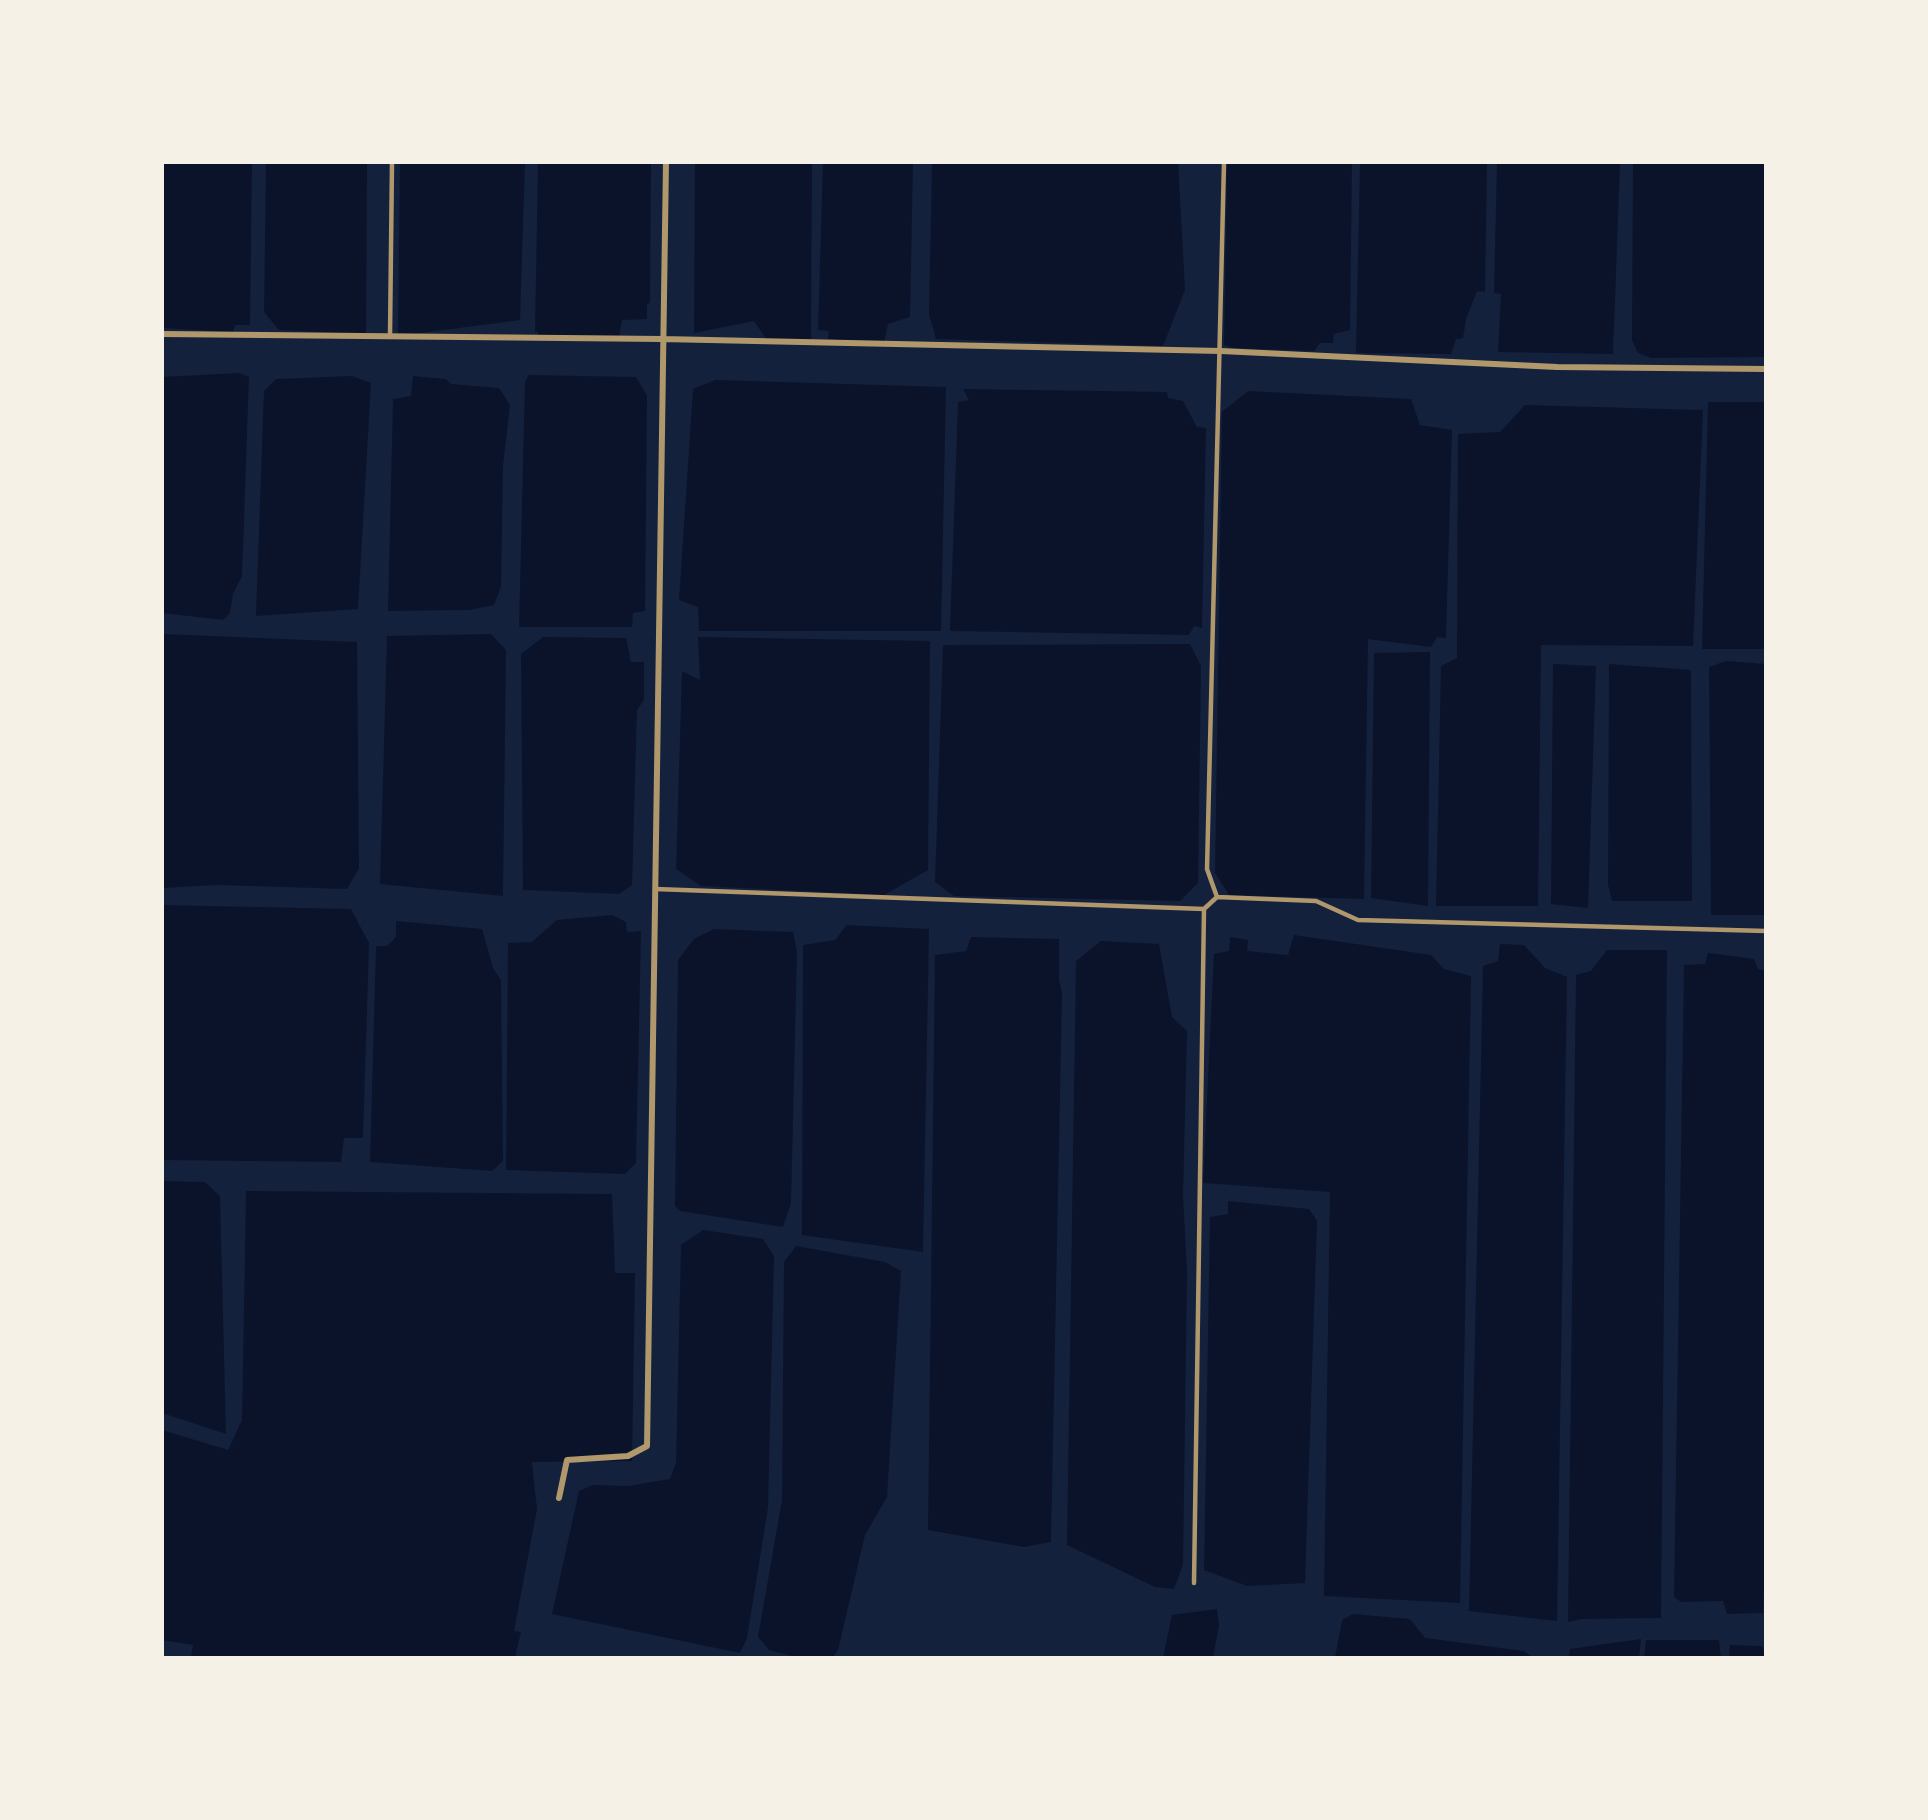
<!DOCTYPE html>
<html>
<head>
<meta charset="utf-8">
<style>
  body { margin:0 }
  #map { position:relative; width:1928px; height:1820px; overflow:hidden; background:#14213d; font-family:Inter,sans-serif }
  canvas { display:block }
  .frame { position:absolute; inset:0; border:164px solid #f6f1e7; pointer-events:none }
</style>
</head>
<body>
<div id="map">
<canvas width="1928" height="1820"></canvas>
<div class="frame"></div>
</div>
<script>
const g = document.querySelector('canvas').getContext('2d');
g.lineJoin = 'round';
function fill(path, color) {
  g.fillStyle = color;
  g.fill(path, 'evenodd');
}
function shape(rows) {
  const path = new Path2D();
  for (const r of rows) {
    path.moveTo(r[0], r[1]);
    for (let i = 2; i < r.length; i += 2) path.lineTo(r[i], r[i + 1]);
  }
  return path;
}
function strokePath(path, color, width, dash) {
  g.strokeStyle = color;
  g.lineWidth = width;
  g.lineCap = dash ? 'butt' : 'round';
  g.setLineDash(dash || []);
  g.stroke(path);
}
const water = shape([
  [162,162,252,162,250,325,235,325,233,332,162,328],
  [266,162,367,162,366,334,279,330,264,312],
  [400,162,525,162,520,320,398,336],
  [538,162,651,162,650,303,647,304,647,319,622,320,619,338,538,338,538,332,535,332],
  [695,162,812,162,811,340,767,340,754,321,694,333],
  [823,162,913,162,910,317,888,324,884,343,828,339,829,331,818,330],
  [932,162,1178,162,1185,290,1163,346,936,339,929,314],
  [1227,162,1352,162,1350,330,1334,334,1333,343,1320,343,1314,351,1233,348,1224,345],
  [1360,162,1487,162,1485,292,1477,291,1466,319,1463,338,1456,339,1451,354,1356,353],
  [1497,162,1620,162,1613,354,1498,352,1501,294,1494,293],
  [1633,162,1766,162,1766,357,1651,358,1638,353,1632,340],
  [239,373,249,377,242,576,233,594,230,613,223,620,162,613,162,377],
  [529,375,636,377,647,396,645,611,633,613,632,627,519,627,525,382],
  [352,376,371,383,358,609,256,616,264,391,276,379],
  [413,376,446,379,451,384,499,388,510,405,503,466,501,587,494,605,470,610,388,611,393,399,411,396],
  [715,380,946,387,941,631,699,631,698,607,679,600,693,389],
  [963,389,1167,392,1168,398,1183,401,1197,427,1206,428,1202,628,1194,626,1189,635,950,631,958,402,969,400],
  [1248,391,1411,399,1420,425,1452,430,1446,638,1437,637,1431,647,1368,639,1364,899,1229,895,1215,873,1222,412],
  [1708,402,1766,402,1766,649,1702,649],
  [1525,405,1703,410,1693,646,1541,645,1538,906,1436,906,1441,666,1457,658,1458,434,1500,432],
  [162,634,357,642,359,868,347,889,217,885,162,888],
  [491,634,506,650,503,896,380,884,387,636],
  [543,637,626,638,631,662,644,662,644,700,637,710,632,885,619,894,523,890,521,654],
  [698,637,930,641,928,870,884,895,701,886,676,869,682,671,700,680],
  [1190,644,1201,666,1198,883,1180,901,954,896,935,882,943,645],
  [1430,652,1428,906,1371,898,1374,653],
  [1726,661,1766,664,1766,915,1711,915,1709,667],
  [1553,664,1596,666,1588,908,1551,904],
  [1609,664,1691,670,1692,901,1612,901,1608,885],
  [162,905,351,909,369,943,363,1138,344,1138,341,1162,162,1160],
  [612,915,626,922,627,932,641,931,636,1163,625,1174,506,1170,508,943,532,942,557,920],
  [396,921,482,929,493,968,501,980,503,1161,492,1171,370,1162,376,946,387,946,396,937],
  [847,925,929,929,923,1252,802,1235,803,945,835,940],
  [714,929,793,932,797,952,791,1203,783,1227,680,1211,675,1206,678,960,694,939],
  [1294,935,1431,955,1444,969,1471,976,1460,1603,1324,1596,1330,1192,1203,1183,1214,954,1229,951,1230,937,1248,940,1247,951,1288,955],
  [971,937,1059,939,1059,980,1062,993,1051,1542,1024,1547,928,1530,935,955,966,951],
  [1101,941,1159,944,1172,1017,1187,1031,1183,1196,1187,1271,1183,1565,1174,1589,1155,1587,1067,1545,1076,961],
  [1500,944,1524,945,1545,968,1567,977,1557,1621,1469,1611,1483,966,1498,961],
  [1607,950,1667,950,1661,1618,1581,1619,1568,1622,1576,975,1591,971],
  [1708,953,1754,959,1758,969,1766,971,1766,1540,1763,1613,1727,1614,1723,1601,1681,1602,1674,1597,1684,965,1705,964],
  [162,1181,205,1182,220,1196,226,1434,162,1413],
  [246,1191,612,1194,615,1273,635,1273,632,1461,532,1462,537,1509,514,1631,521,1632,515,1658,191,1658,193,1645,162,1640,162,1430,228,1450,242,1420],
  [1228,1201,1309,1209,1317,1221,1305,1583,1247,1586,1204,1570,1210,1217,1228,1214],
  [703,1230,763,1239,774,1256,768,1508,747,1638,740,1653,552,1614,579,1491,593,1485,628,1486,670,1479,676,1463,681,1245],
  [796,1246,885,1262,901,1271,887,1497,865,1535,838,1650,832,1658,800,1658,769,1650,758,1637,782,1500,784,1262],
  [1217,1609,1219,1625,1213,1658,1163,1658,1172,1615],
  [1353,1614,1410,1619,1425,1638,1524,1651,1533,1658,1335,1658,1342,1620],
  [1641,1639,1639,1658,1569,1658,1570,1649],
  [1646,1640,1719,1640,1721,1658,1644,1658],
  [1730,1645,1762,1646,1766,1658,1729,1658]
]);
const service = shape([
  [390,335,392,162],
  [655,889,1204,909],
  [1217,897,1316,901,1358,920,1766,931],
  [1194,1583,1204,909,1217,897,1207,869,1224,162]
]);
const minor = shape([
  [162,334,662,339,1221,351,1557,367,1766,369],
  [559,1498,567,1460,628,1456,647,1446,666,162]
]);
fill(water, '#0b132b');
strokePath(service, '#b1986c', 4.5);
strokePath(minor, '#b1986c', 6);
</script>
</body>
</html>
